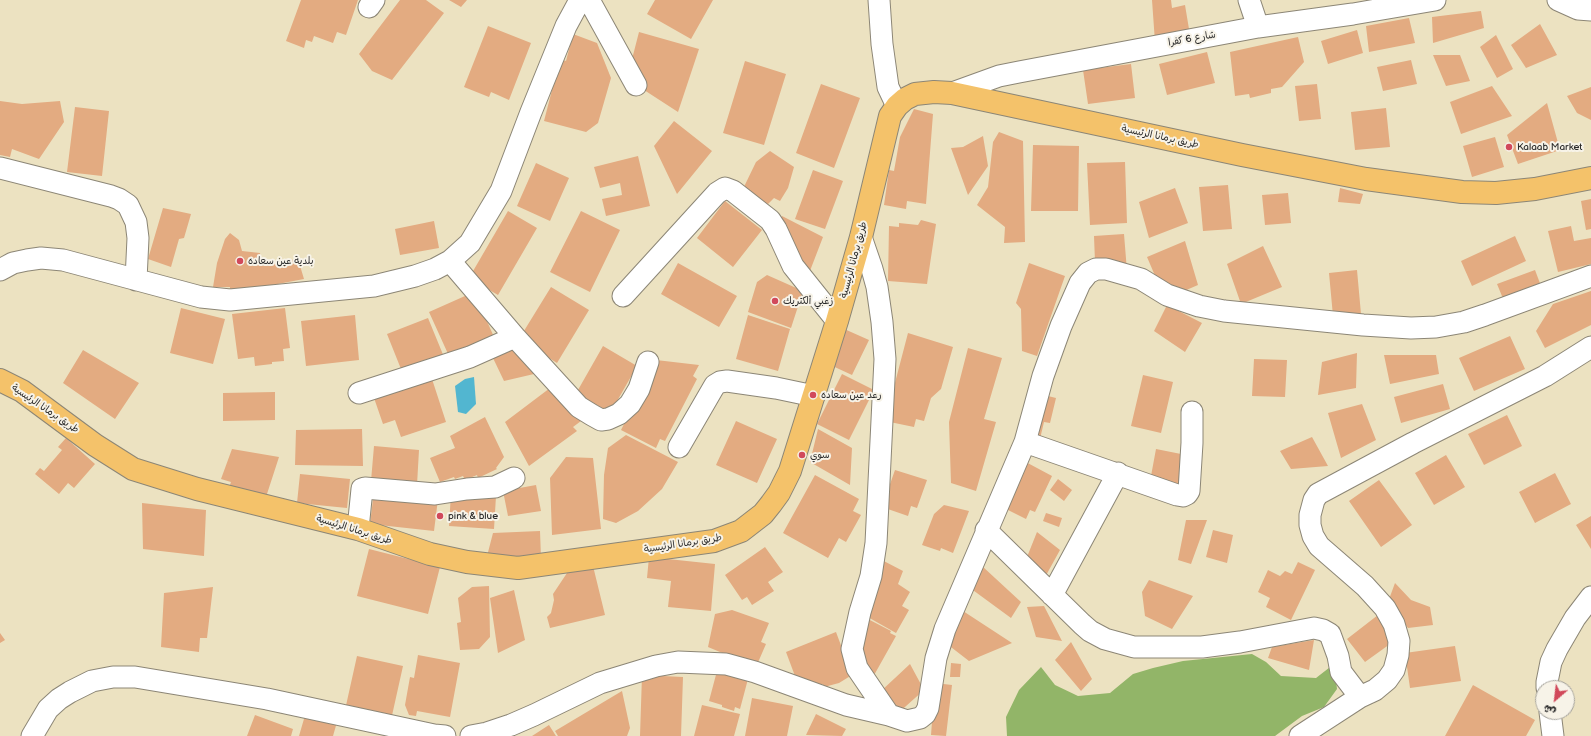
<!DOCTYPE html>
<html>
<head>
<meta charset="utf-8">
<style>
  body { margin:0 }
  #map { position:relative; width:1591px; height:736px; overflow:hidden; background:#ece2c1; font-family:"Balsamiq Sans","Playpen Sans Arabic",sans-serif }
  canvas { display:block }
  .north { position:absolute; left:1535px; top:680px; width:40px; height:40px; box-sizing:border-box; background:#f7f3e8; border:1px solid #a5a39c; border-radius:50%; rotate:208deg; font-size:11px; font-weight:700; line-height:16px; text-align:center; color:#2b2b2b }
  .north::after { content:''; display:block; margin:auto; width:14px; height:18px; background:#d1495b; clip-path:polygon(50% 0,100% 100%,50% 72%,0 100%) }
</style>
</head>
<body>
<div id="map">
<canvas width="1591" height="736"></canvas>
<div class="north">ش</div>
</div>
<script>
const g = document.querySelector('canvas').getContext('2d');
g.lineJoin = 'round';
function fill(path, color) {
  g.fillStyle = color;
  g.fill(path, 'evenodd');
}
function shape(rows) {
  const path = new Path2D();
  for (const r of rows) {
    path.moveTo(r[0], r[1]);
    for (let i = 2; i < r.length; i += 2) path.lineTo(r[i], r[i + 1]);
  }
  return path;
}
function strokePath(path, color, width, dash) {
  g.strokeStyle = color;
  g.lineWidth = width;
  g.lineCap = dash ? 'butt' : 'round';
  g.setLineDash(dash || []);
  g.stroke(path);
}
function label(font, color, halo, rows, align = 'center') {
  g.font = font + ' "Balsamiq Sans","Playpen Sans Arabic",sans-serif';
  g.lineWidth = 4;
  g.setLineDash([]);
  g.textBaseline = 'middle';
  g.strokeStyle = halo;
  g.fillStyle = color;
  for (const [text, x, y, turn = 0] of rows) {
    g.save();
    g.translate(x, y);
    g.rotate((+turn || 0) * Math.PI / 180);
    g.textAlign = isNaN(turn) ? turn : align;
    if (halo) g.strokeText(text, 0, 0);
    g.fillText(text, 0, 0);
    g.restore();
  }
}
const forest = shape([
  [1252,654,1266,662,1281,676,1316,678,1334,664,1337,689,1324,707,1302,716,1275,736,1007,736,1006,717,1019,690,1041,667,1055,685,1078,696,1110,693,1133,674,1153,668,1183,661]
]);
const water = shape([
  [474,377,476,404,466,414,458,412,455,386,465,379]
]);
const building = shape([
  [301,0,358,0,346,35,337,32,333,43,314,36,312,42,306,40,304,48,286,41],
  [400,0,426,0,444,13,392,80,372,71,359,54],
  [449,0,467,0,461,7],
  [655,0,713,0,691,39,647,14],
  [1152,0,1171,0,1172,8,1185,5,1190,35,1155,42],
  [1481,11,1484,28,1433,43,1432,17],
  [1409,18,1415,43,1369,52,1366,26],
  [1540,24,1557,55,1526,68,1511,45],
  [488,26,531,43,509,100,491,92,489,97,464,87],
  [1357,30,1363,53,1328,64,1321,41],
  [639,32,699,49,678,112,641,88,630,67],
  [573,34,597,43,611,78,598,123,586,132,544,121,560,59,566,61],
  [1496,35,1513,69,1497,78,1480,47],
  [1298,37,1304,62,1282,87,1271,89,1271,93,1250,98,1249,94,1235,96,1230,52],
  [1207,52,1215,83,1167,95,1159,64],
  [1433,55,1460,55,1470,81,1446,86],
  [1411,60,1417,84,1383,91,1377,67],
  [745,61,786,74,764,145,723,133],
  [1131,64,1135,98,1088,104,1083,70],
  [821,84,860,98,834,168,796,153],
  [1317,84,1321,119,1299,121,1295,86],
  [1492,86,1512,116,1461,134,1450,102],
  [1591,87,1591,120,1577,113,1567,96],
  [0,101,22,104,60,101,64,122,39,159,12,149,10,157,0,155],
  [1547,103,1560,150,1518,164,1507,135],
  [75,107,109,111,102,176,67,172],
  [1386,108,1390,147,1355,150,1351,112],
  [914,109,933,114,926,204,907,201,906,209,884,205,889,170,894,171,900,137],
  [674,121,712,151,677,194,654,146],
  [999,132,1023,141,1025,242,1004,243,1005,227,977,205,988,187,993,142],
  [983,136,988,166,968,195,951,148,963,147],
  [1495,137,1504,167,1472,177,1463,146],
  [1033,145,1079,146,1078,211,1031,211],
  [770,151,794,167,788,188,780,201,774,198,768,204,741,193,756,162],
  [638,156,650,206,606,216,602,199,622,195,620,183,600,188,594,167],
  [1125,162,1127,223,1090,225,1087,163],
  [536,163,569,178,550,221,517,206],
  [813,170,843,181,825,229,795,219],
  [1228,185,1232,229,1203,231,1199,187],
  [1175,188,1188,223,1149,238,1139,202],
  [1340,188,1363,194,1360,204,1338,202],
  [1288,193,1291,223,1265,225,1262,195],
  [1591,199,1591,229,1586,230,1581,201],
  [725,201,762,230,733,267,697,238],
  [163,208,191,214,184,238,179,239,171,267,148,259],
  [508,211,537,228,498,295,469,278],
  [581,211,620,230,590,292,550,272],
  [782,216,823,237,808,276,778,225],
  [921,220,936,224,927,284,888,281,889,226,899,227,899,223,918,225],
  [434,221,439,248,400,255,395,229],
  [1571,226,1574,241,1591,238,1591,264,1558,272,1548,231],
  [230,233,239,240,242,251,260,253,262,264,298,259,304,279,230,293,230,287,213,287,217,263,225,239],
  [1124,234,1127,271,1095,262,1094,236],
  [1515,236,1526,261,1472,286,1461,261],
  [1185,241,1198,285,1177,294,1159,285,1147,257],
  [1263,246,1282,287,1241,304,1227,264],
  [678,263,737,296,719,327,661,294],
  [1029,263,1065,276,1037,356,1022,351,1021,309,1016,303],
  [1357,270,1361,314,1333,316,1329,273],
  [1535,270,1541,286,1504,301,1497,284],
  [767,275,803,291,791,328,748,312,757,282],
  [551,287,589,310,557,363,519,339],
  [1591,291,1591,325,1545,348,1536,331,1553,304],
  [474,292,494,337,449,356,429,312],
  [1167,305,1202,323,1185,352,1154,331],
  [181,308,225,319,213,364,170,353],
  [285,308,290,348,283,349,284,361,272,362,272,364,255,366,254,357,238,359,232,314],
  [355,315,359,360,306,366,301,321],
  [748,315,790,329,778,371,736,359],
  [428,318,444,357,403,374,387,334],
  [842,328,869,340,852,375,826,363],
  [908,333,953,347,941,389,931,398,924,421,916,419,914,427,885,421],
  [1510,336,1525,369,1474,391,1459,358],
  [522,346,534,374,504,381,493,358],
  [603,346,637,366,608,417,574,397],
  [968,348,1002,358,984,419,996,422,976,491,951,483,949,422],
  [83,350,139,383,115,419,63,383],
  [1357,353,1356,388,1318,395,1322,362],
  [1384,355,1436,355,1439,374,1390,384],
  [1254,359,1287,360,1285,397,1252,396],
  [656,360,699,365,693,376,697,379,665,441,660,439,656,448,621,430],
  [842,374,874,390,849,440,817,424],
  [1143,375,1173,382,1161,433,1131,426],
  [432,379,446,422,401,437,395,420,383,424,374,398],
  [1443,384,1450,409,1401,423,1394,397],
  [554,385,581,421,573,427,577,431,529,466,505,422],
  [275,392,275,420,223,421,223,393],
  [1040,394,1056,398,1050,423,1044,422,1039,443,1029,440],
  [1362,404,1376,440,1341,458,1328,413],
  [1507,415,1522,446,1484,465,1468,434],
  [485,417,504,457,496,468,497,469,478,478,477,475,465,480,463,476,455,479,454,477,440,482,430,458,455,448,450,436],
  [736,421,777,439,757,483,716,465],
  [362,429,363,466,295,465,296,430],
  [818,429,852,448,850,485,810,462],
  [626,435,678,462,662,489,638,511,616,523,603,519,604,475,608,448],
  [1312,437,1328,466,1291,469,1280,451],
  [66,438,95,464,74,488,68,483,59,494,35,474,40,468,44,471,62,450,58,447],
  [374,446,419,450,417,485,371,481],
  [232,449,279,457,266,497,229,488,231,482,221,479],
  [1156,449,1186,455,1181,487,1151,476],
  [1446,455,1465,487,1434,505,1415,473],
  [566,457,593,458,601,529,552,535,550,478],
  [1022,460,1052,476,1035,512,1030,510,1026,519,1000,506],
  [895,470,927,480,917,508,911,506,908,516,882,507],
  [1555,473,1571,504,1535,523,1519,492],
  [300,474,350,479,347,508,297,503],
  [815,475,859,499,853,511,861,515,846,542,839,538,828,558,783,533],
  [1058,479,1072,490,1064,501,1050,490],
  [1379,480,1412,525,1381,547,1349,501],
  [536,485,541,511,508,516,503,491],
  [374,491,438,499,434,531,370,524],
  [451,493,496,496,494,529,449,526],
  [142,503,206,510,204,556,143,549],
  [944,505,969,511,953,553,941,548,940,551,922,545,934,514],
  [1046,513,1062,518,1059,527,1043,521],
  [1591,516,1591,549,1576,525],
  [1186,520,1207,520,1191,564,1178,560],
  [1213,530,1233,535,1227,563,1206,557],
  [540,531,541,558,486,560,493,533],
  [1037,532,1060,550,1044,579,1025,562],
  [765,547,783,572,768,582,774,591,752,605,747,597,742,600,725,575],
  [369,549,440,567,428,614,357,596],
  [649,557,715,564,711,611,668,607,671,581,647,578],
  [878,558,903,571,898,584,910,592,902,606,909,610,896,633,866,616],
  [1298,562,1315,570,1291,620,1266,607,1270,598,1258,592,1268,570,1280,576,1285,571,1292,574],
  [593,566,605,615,550,628,547,617,551,613,554,600,553,594,569,570],
  [982,566,1021,602,1011,618,966,585],
  [1149,580,1193,596,1172,629,1145,616,1142,592],
  [1395,583,1411,600,1430,607,1433,625,1408,628,1388,602],
  [489,586,490,637,479,649,460,650,457,623,461,622,458,598,472,587],
  [213,587,207,638,200,638,199,652,161,647,164,593],
  [514,590,525,640,498,653,490,598],
  [1044,606,1062,641,1036,637,1027,607],
  [732,610,769,623,761,642,766,644,756,667,708,647,715,614],
  [963,611,1012,643,969,661,947,644],
  [1378,615,1397,639,1365,662,1347,639],
  [866,618,891,631,890,633,896,636,873,677,860,663],
  [836,632,852,675,839,683,824,687,823,684,811,688,808,680,798,684,786,652],
  [0,633,5,640,0,643],
  [1314,640,1309,670,1268,658,1272,647],
  [1071,642,1092,679,1081,691,1055,660],
  [1455,646,1461,681,1410,688,1405,653],
  [418,655,460,663,450,717,417,711,416,716,409,715,405,705,410,677,414,678],
  [357,656,403,666,391,720,345,710],
  [951,663,961,664,960,677,950,677],
  [910,664,924,690,896,715,880,692],
  [717,671,748,679,740,709,735,707,734,711,722,707,722,705,709,701],
  [642,675,683,677,681,736,640,736],
  [935,683,952,685,946,736,931,735],
  [1473,685,1535,720,1526,736,1445,736],
  [622,691,630,728,627,736,558,736,555,731],
  [752,698,793,706,787,736,745,736],
  [702,705,740,714,734,736,694,736],
  [306,712,337,722,333,736,299,736],
  [816,714,846,729,842,736,806,735],
  [255,715,293,729,291,736,247,736],
  [549,725,556,736,532,736]
]);
const minor = shape([
  [589,0,636,85],
  [879,0,882,44,888,87,897,106],
  [1249,0,1258,27],
  [1558,0,1578,9,1591,10],
  [369,7,374,0],
  [952,93,999,76,1019,72,1258,27,1353,14,1435,0],
  [0,168,111,196,119,199,128,205,136,222,138,238,136,280],
  [861,237,872,269,877,287,882,322,885,359,876,543,871,576,860,612,852,649,857,668,889,715,907,721,920,718,925,714,928,708,936,658,945,629,1025,442,1043,376,1061,326,1080,283,1088,273,1096,269,1106,269,1141,279,1167,295,1199,306,1224,311,1363,325,1411,328,1436,327,1464,322,1485,315,1591,276],
  [450,261,515,337,579,407,592,415,601,420,608,419,619,414,630,404,639,389,648,362],
  [0,270,13,263,27,260,41,258,63,260,201,297,230,300,374,286,415,276,435,269,450,261,470,243,501,191,531,112,566,26,580,0],
  [623,296,717,193,725,188,733,191,770,220,776,229,793,266,837,321],
  [359,393,470,357,515,337],
  [1025,442,1177,495,1183,496,1187,494,1189,491,1192,443,1192,412],
  [679,447,712,390,715,385,720,382,727,381,776,388,814,396],
  [358,529,362,489,365,488,435,494,467,489,495,487,514,478],
  [986,530,1082,624,1090,631,1105,639,1134,647,1202,647,1240,642,1314,628,1323,630,1330,634,1338,656,1341,672,1360,697],
  [1052,595,1118,473],
  [1547,688,1547,682,1551,662,1557,649,1575,618,1591,597],
  [1550,712,1553,736],
  [32,736,48,709,59,699,70,692,92,681,113,677,135,677,267,699,434,735,445,736],
  [471,736,487,733,511,725,534,715,600,683,656,666,678,662,726,664,755,672,846,705,889,715],
  [1300,736,1360,697,1375,690,1387,680,1394,670,1398,655,1399,641,1394,624,1385,608,1365,586,1319,546,1313,536,1310,525,1310,515,1314,500,1318,494,1413,443,1545,376,1591,347]
]);
const major = shape([
  [0,380,22,391,95,445,133,469,197,489,358,529,430,554,467,562,518,568,714,541,741,531,763,514,771,504,779,493,790,471,837,321,861,237,890,116,897,106,905,99,915,94,934,92,952,93,1242,155,1366,179,1462,192,1496,193,1535,189,1591,178]
]);
const markers = [
  [1509,147,4,"#d1495b"],
  [240,261,4,"#d1495b"],
  [775,301,4,"#d1495b"],
  [813,395,4,"#d1495b"],
  [802,455,4,"#d1495b"],
  [440,516,4,"#d1495b"]
];
const streetNames = [
  ["شارع 6 كفرا",1192,39,-10],
  ["طريق برمانا الرئيسية",1160,137,12],
  ["طريق برمانا الرئيسية",854,260,-75],
  ["طريق برمانا الرئيسية",45,409,34],
  ["طريق برمانا الرئيسية",354,530,17],
  ["طريق برمانا الرئيسية",683,544,-9]
];
const poiNames = [
  ["Kalaab Market",1517,147],
  ["بلدية عين سعاده",248,261],
  ["زغبي ألكتريك",783,301],
  ["رعد عين سعاده",821,395],
  ["سوي",810,455],
  ["pink & blue",448,516]
];
fill(forest, '#92b568');
fill(water, '#52b6d0');
fill(building, '#e3ab81');
strokePath(minor, '#8c8676', 23);
strokePath(major, '#8c8676', 24);
strokePath(minor, '#fff', 21);
strokePath(major, '#f4c26a', 22);
for (const [x, y, r, color] of markers) {
  const dot = new Path2D();
  dot.arc(x, y, r, 0, 2 * Math.PI);
  g.fillStyle = color;
  g.fill(dot);
  strokePath(dot, '#f7f3e8', 1.5);
}
label('10px', '#2b2b2b', '#f7f3e8', streetNames);
label('10px', '#2b2b2b', '#f7f3e8', poiNames, 'left');
</script>
</body>
</html>
